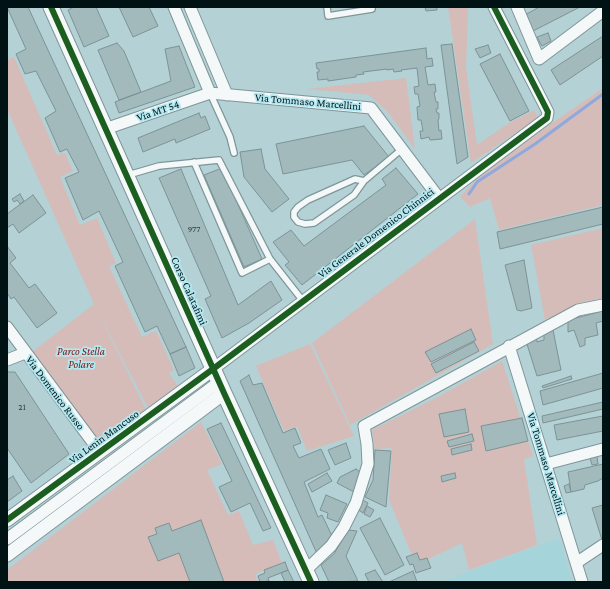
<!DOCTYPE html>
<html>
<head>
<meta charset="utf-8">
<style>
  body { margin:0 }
  #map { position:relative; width:610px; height:589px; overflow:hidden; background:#b4d1d5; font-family:"Crimson Pro",serif }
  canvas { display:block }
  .frame { position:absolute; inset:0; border:8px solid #011215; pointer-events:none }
</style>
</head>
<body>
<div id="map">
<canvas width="610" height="589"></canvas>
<div class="frame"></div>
</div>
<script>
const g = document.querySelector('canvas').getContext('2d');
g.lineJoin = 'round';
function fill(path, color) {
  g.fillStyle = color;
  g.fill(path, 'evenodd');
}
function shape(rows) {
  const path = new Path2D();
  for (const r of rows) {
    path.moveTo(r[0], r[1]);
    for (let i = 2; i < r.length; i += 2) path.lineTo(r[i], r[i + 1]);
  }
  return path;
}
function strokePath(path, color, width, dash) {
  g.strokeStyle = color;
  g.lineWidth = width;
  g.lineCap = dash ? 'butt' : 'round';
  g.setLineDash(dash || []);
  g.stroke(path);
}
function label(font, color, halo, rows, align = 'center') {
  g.font = font + ' "Crimson Pro",serif';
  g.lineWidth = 3.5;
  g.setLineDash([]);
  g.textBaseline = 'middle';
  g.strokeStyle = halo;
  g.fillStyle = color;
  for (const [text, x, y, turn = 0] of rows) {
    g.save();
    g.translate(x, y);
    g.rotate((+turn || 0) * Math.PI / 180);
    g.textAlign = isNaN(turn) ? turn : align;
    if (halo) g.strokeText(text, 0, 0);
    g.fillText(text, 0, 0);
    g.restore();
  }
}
const built = shape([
  [559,538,572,582,441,582]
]);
const green = shape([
  [448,7,468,7,466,68,477,145,509,123,534,110,537,115,536,119,471,163],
  [14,57,57,155,65,153,73,171,60,177,80,225,97,218,116,263,109,266,142,337,156,331,174,370,169,373,178,386,148,408,96,308,146,410,102,445,32,352,94,304,7,109,7,60],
  [406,78,415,149,387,111,369,95,307,89],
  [603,88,603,205,499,230,490,198,470,207,460,197,477,178,536,134],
  [475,219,493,344,350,425,312,343],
  [603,228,603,299,583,302,545,320,531,245],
  [310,344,354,436,307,451,297,426,284,431,256,366],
  [502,361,533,456,524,459,537,545,469,570,462,543,416,565,389,500,392,448,375,449,372,430,436,398],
  [201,422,222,464,207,470,228,515,239,511,253,545,273,540,282,563,255,574,258,582,7,582,7,570]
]);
const stream = shape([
  [469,194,477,182,535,144,603,94]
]);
const building = shape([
  [7,7,28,7,186,347,170,354,157,326,145,332,115,266,123,262,99,211,83,220,65,178,79,172,67,149,60,152,45,118,56,111,36,71,25,74,16,54,26,49,7,7],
  [74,7,96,7,109,36,84,47,68,10,74,7],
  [119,7,149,7,158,26,133,37,119,7],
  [425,7,437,7,437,10,426,11,425,7],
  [539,7,580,7,533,31,525,15,539,7],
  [548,33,551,41,542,46,537,37,548,33],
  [603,36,603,56,560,85,551,70,603,36],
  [117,43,124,51,141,92,119,100,98,50,117,43],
  [452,44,468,157,457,164,441,45,452,44],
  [488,45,491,53,480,58,475,49,488,45],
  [179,46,195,87,119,113,115,102,171,81,165,49,179,46],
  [426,48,427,59,432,58,433,66,425,67,428,85,435,84,436,92,434,92,436,102,438,102,438,109,436,109,437,113,439,113,439,119,438,120,439,131,441,130,442,139,430,140,429,137,421,139,420,131,423,131,421,120,418,120,417,107,420,106,418,94,415,94,414,87,419,86,417,68,401,70,402,71,394,72,393,69,387,70,387,69,363,72,364,74,356,75,356,77,328,81,328,79,318,80,317,72,319,72,319,69,317,69,316,63,426,48],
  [500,54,529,111,510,121,480,64,500,54],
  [199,113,201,118,205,116,210,129,176,143,175,139,143,152,138,138,199,113],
  [364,126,389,157,364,175,352,160,283,174,276,144,364,126],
  [261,149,265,169,289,199,272,212,244,177,240,152,261,149],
  [222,168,262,259,244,267,204,175,222,168],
  [396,168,418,194,302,285,285,265,289,262,273,242,291,230,304,246,386,185,382,179,396,168],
  [181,169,238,305,271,281,282,300,249,323,222,338,205,299,211,296,159,178,181,169],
  [20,194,24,201,20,204,17,200,14,202,12,199,20,194],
  [33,195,46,213,19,233,13,224,7,228,7,214,33,195],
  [603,207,603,224,500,249,497,232,603,207],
  [7,246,16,258,10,263,29,288,35,284,57,313,37,328,14,297,11,299,7,293,7,246],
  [524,260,532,308,521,311,517,310,505,265,524,260],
  [603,311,603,321,596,323,598,335,585,338,585,345,580,347,574,330,568,332,568,320,603,311],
  [471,329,476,340,431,362,425,352,471,329],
  [553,330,561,370,537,376,526,341,536,334,537,342,544,340,544,332,553,330],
  [474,342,479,351,436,373,431,364,474,342],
  [186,347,195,368,179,376,170,354,186,347],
  [7,372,15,372,69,454,31,483,7,448,7,372],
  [603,373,603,388,543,405,540,391,603,373],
  [249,375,253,385,262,383,283,433,295,428,301,443,293,446,299,458,321,449,330,469,304,482,318,517,322,515,333,538,318,556,240,381,249,375],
  [571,376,572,379,543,388,542,386,571,376],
  [603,402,603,409,543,423,542,416,603,402],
  [465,409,469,432,444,437,439,414,465,409],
  [603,416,603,431,557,440,554,425,603,416],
  [522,418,528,441,486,451,481,426,522,418],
  [221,423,271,528,263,531,250,503,231,512,219,487,232,481,207,429,221,423],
  [472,434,474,441,449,447,447,441,472,434],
  [346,443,351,458,335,465,328,450,346,443],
  [471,444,472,450,452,455,451,449,471,444],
  [375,450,391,451,386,507,365,497,373,480,375,450],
  [597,456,598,464,592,465,590,458,597,456],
  [603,464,603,478,598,481,585,485,584,489,571,492,568,472,603,464],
  [356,469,363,474,354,492,337,483,340,477,356,469],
  [327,473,332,481,312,492,308,484,327,473],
  [455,473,456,478,442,482,441,476,455,473],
  [13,476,22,491,7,502,7,480,13,476],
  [569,484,571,492,566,493,564,486,569,484],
  [326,495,347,504,338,522,327,518,328,513,320,510,326,495],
  [361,499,368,503,363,513,357,509,361,499],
  [603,505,603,539,602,540,592,508,603,505],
  [367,506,374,510,370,517,364,514,367,506],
  [380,518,404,565,385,575,360,528,380,518],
  [201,520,224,582,190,582,179,553,158,561,148,537,157,534,155,528,169,523,172,531,201,520],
  [348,530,357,531,346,556,358,581,329,582,321,565,334,554,348,530],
  [417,553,420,560,427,558,431,568,416,573,413,564,410,565,406,557,417,553],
  [285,562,288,570,268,578,269,581,260,582,258,576,265,573,264,570,285,562],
  [288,570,294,582,285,582,281,573,288,570],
  [375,570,383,582,369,582,365,574,375,570],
  [413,571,417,582,389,582,413,571]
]);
const service = shape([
  [327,7,328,16,372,9,372,7],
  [210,93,230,137,234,153],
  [194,162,242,273,270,259],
  [128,175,159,166,219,160,270,259,303,301],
  [364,181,355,179,308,200,298,207,294,212,294,217,298,222,305,224,314,223,354,195,364,181,402,149]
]);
const minor = shape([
  [174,7,210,93],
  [190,7,227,95],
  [517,7,539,59,603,11],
  [105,129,210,93,371,108,439,198],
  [7,327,100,452],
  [509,346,582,582],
  [7,360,25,353],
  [213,369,547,118,548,112,494,7],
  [546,464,603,449],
  [7,539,219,382],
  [576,563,603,545],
  [306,570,331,546,344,527,356,503,368,464,367,444,364,426,578,310,603,305]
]);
const tertiary = shape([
  [7,520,213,369],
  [7,555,224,393]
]);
const secondary = shape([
  [51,7,224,393,311,582]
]);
const cycleway = shape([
  [51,7,224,393,311,582],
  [7,520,213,369,547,118,548,112,494,7]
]);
const numberNames = [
  ["977",194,229],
  ["21",22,407]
];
const streetNames = [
  ["Via Tommaso Marcellini",308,102,5],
  ["Via MT 54",158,111,-19],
  ["Via Generale Domenico Chinnici",376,233,-37],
  ["Corso Calatafimi",189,291,66],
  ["Via Domenico Russo",55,393,53],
  ["Via Lenin Mancuso",104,437,-36],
  ["Via Tommaso Marcellini",546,464,73]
];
const parkNames = [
  ["Parco Stella",81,352],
  ["Polare",81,365]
];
fill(built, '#a5d4da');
fill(green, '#d6bcb8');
strokePath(stream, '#8da9dd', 3);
fill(building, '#a3babd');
strokePath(building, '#7c9396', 1);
strokePath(service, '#7f9699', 8);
strokePath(minor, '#7f9699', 13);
strokePath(tertiary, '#7f9699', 15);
strokePath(secondary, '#7f9699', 17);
strokePath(service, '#f4f8f9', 5.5);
strokePath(minor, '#f4f8f9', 11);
strokePath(tertiary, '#f4f8f9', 13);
strokePath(secondary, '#f4f8f9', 15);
strokePath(cycleway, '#1b5e20', 6);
label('9px', '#2a3c3f', null, numberNames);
label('11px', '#011215', '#b4e8f0', streetNames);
label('italic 11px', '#7e1110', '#b4e8f0', parkNames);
</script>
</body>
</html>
